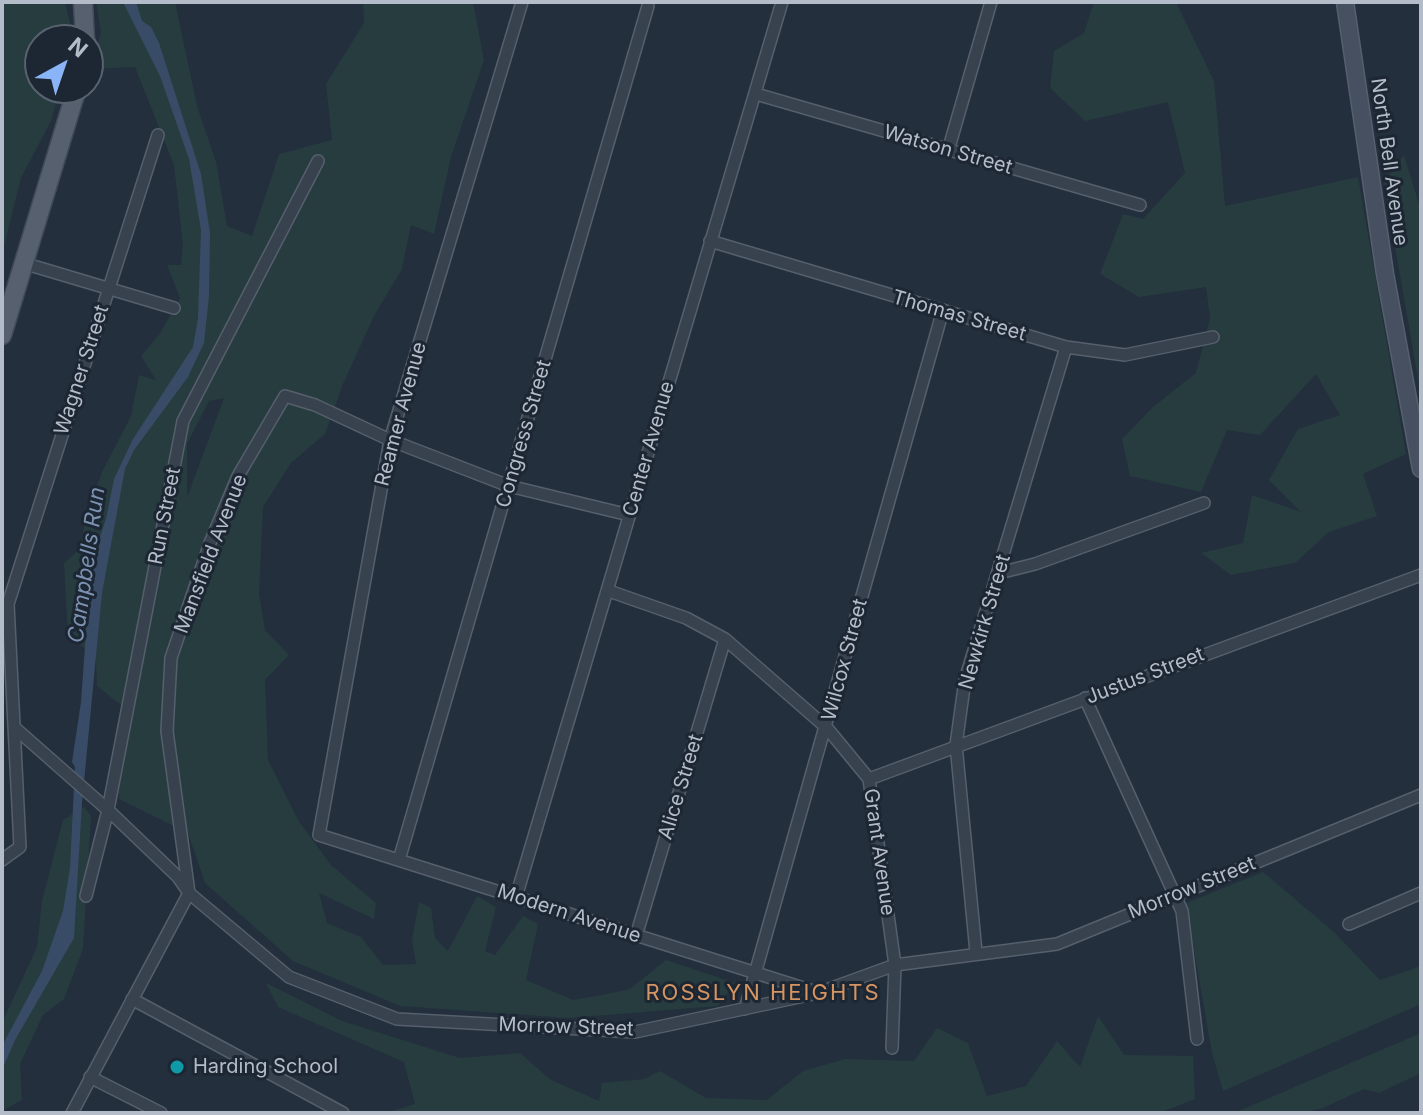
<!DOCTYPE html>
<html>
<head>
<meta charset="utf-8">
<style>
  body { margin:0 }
  #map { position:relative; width:1423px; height:1115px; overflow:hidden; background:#242f3e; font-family:Inter,sans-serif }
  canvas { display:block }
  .frame { position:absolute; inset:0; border:4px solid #b4bcc9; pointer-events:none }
  .north { position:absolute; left:24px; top:24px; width:80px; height:80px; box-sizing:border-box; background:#1d2633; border:2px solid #59626f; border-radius:50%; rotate:40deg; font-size:22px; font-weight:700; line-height:32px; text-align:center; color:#b4bcc9 }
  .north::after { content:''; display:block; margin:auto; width:28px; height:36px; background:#8ab4f8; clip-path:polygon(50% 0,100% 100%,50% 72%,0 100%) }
</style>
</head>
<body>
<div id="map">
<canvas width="1423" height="1115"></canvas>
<div class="frame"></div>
<div class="north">N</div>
</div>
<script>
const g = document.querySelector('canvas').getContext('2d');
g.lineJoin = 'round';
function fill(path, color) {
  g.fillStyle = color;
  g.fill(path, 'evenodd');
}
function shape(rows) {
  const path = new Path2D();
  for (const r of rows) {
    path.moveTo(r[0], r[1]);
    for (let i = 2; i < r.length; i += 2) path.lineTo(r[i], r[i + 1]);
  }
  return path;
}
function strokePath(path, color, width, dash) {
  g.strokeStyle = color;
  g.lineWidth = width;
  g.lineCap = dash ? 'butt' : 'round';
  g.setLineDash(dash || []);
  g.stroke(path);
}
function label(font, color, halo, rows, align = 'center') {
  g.font = font + ' Inter,sans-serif';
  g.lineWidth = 6;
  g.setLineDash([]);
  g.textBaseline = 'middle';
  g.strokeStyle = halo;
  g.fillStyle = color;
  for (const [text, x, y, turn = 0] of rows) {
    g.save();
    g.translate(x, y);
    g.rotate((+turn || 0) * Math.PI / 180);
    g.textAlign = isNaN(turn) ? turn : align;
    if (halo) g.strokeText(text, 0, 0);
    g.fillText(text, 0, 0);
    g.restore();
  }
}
const green = shape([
  [2,2,65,2,73,35,72,40,40,40,40,88,60,88,51,121,21,178,2,254],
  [96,2,175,2,197,106,216,162,227,226,252,236,279,154,332,140,326,84,364,23,363,2,473,2,484,60,451,157,434,234,411,225,402,269,374,316,343,384,325,434,291,463,263,507,259,594,265,630,289,655,265,680,268,760,298,820,331,865,376,903,374,919,319,893,327,923,361,937,383,965,416,964,412,940,419,902,431,908,435,938,448,951,477,896,496,907,485,951,495,955,523,916,538,924,526,980,573,1000,597,996,630,989,666,960,735,983,718,1006,569,1018,400,1006,293,961,205,883,188,833,119,799,121,705,97,686,96,658,68,635,64,563,80,549,86,517,102,472,131,416,139,375,156,380,141,356,159,335,180,298,167,265,181,265,183,245,174,165,135,67,91,69,101,32],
  [224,398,188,495,187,495,187,444,209,401],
  [1094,2,1176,2,1214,81,1225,206,1358,177,1406,454,1363,474,1377,516,1329,532,1295,563,1231,575,1201,553,1243,543,1252,495,1301,512,1269,480,1298,429,1340,415,1316,374,1260,435,1227,430,1201,492,1130,476,1122,439,1153,407,1196,373,1210,318,1206,287,1139,297,1100,274,1123,214,1143,219,1185,173,1168,102,1085,121,1050,88,1054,51,1084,33],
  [1404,155,1421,211,1421,397,1384,182],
  [84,807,91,816,83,949,64,999,43,1015,20,1064,22,1100,2,1111,2,1023,37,947,42,901,63,820],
  [1263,872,1334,932,1380,980,1421,966,1421,1004,1223,1091,1212,1053,1186,903],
  [266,983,342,1021,460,1058,520,1053,551,1080,599,1101,602,1083,644,1079,660,1071,706,1098,767,1100,803,1071,845,1059,914,1061,937,1028,968,1043,987,1096,1026,1086,1057,1041,1080,1067,1098,1016,1124,1055,1193,1056,1195,1099,1159,1113,385,1113,415,1104,404,1062,278,1007],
  [1421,1033,1421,1073,1379,1093,1364,1089,1323,1108,1301,1113,1234,1113]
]);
const water = shape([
  [123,2,136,2,142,21,151,27,159,43,201,174,210,233,209,296,204,343,188,377,134,450,125,469,102,593,82,803,74,938,15,1040,2,1070,2,1046,42,971,63,911,70,868,75,767,72,762,81,702,91,563,106,519,114,479,133,439,193,347,198,318,201,230,189,159,160,76]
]);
const street = shape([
  [522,2,390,440,319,835,816,992],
  [756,94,1140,205],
  [948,151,991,2],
  [710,241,1066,347,1125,355,1213,337],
  [23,263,174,308],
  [999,573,1035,564,1204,503],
  [609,591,686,618,725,639,827,728,869,779,895,965,892,1048],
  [1085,698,1182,911,1197,1039],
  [15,728,108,810,178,877,189,893,289,977,397,1019,635,1032,818,993,895,965,1057,944,1421,795],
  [869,779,1421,575],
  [2,860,20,847,8,604,158,135],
  [399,860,648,6],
  [86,896,108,810,183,421,318,161],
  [516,897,782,2],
  [1349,924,1421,893],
  [636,936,725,639],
  [976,952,956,745,965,680,1066,347],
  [132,999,343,1113],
  [745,1009,943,310],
  [90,1077,161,1113],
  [72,1113,189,893,167,731,171,658,210,543,238,476,285,396,315,405,390,440,509,486,629,515]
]);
const secondary = shape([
  [1345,2,1385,274,1421,469]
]);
const primary = shape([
  [83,2,85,40],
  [2,335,77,88]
]);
const markers = [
  [177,1067,8,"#0f9aa8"]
];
const streetNames = [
  ["Watson Street",948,150,16],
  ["North Bell Avenue",1389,162,82],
  ["Thomas Street",959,316,16],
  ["Wagner Street",82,370,-72],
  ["Reamer Avenue",401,414,-75],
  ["Congress Street",524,434,-74],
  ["Center Avenue",649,449,-74],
  ["Run Street",165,516,-79],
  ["Mansfield Avenue",211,554,-69],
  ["Newkirk Street",985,622,-74],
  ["Wilcox Street",845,660,-75],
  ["Justus Street",1145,676,-21],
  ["Alice Street",681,787,-73],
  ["Grant Avenue",879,852,82],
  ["Morrow Street",1192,888,-22],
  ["Modern Avenue",569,914,18],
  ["Morrow Street",566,1027,2]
];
const poiNames = [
  ["Harding School",193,1067]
];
const waterNames = [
  ["Campbells Run",87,565,-82]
];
const neighbourhoodNames = [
  ["ROSSLYN HEIGHTS",763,993]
];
fill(green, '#263c3f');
fill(water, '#394c67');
strokePath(street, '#565f6c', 14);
strokePath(secondary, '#565f6c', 19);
strokePath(primary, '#414a57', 21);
strokePath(street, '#38414e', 11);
strokePath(secondary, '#465061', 16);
strokePath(primary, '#56606e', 18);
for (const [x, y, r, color] of markers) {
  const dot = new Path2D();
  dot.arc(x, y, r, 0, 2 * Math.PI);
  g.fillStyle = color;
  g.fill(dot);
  strokePath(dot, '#1d2633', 3);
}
label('20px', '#b4bcc9', '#1d2633', streetNames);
label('20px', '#b4bcc9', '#1d2633', poiNames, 'left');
label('italic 22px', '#7c92b1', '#1d2633', waterNames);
g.letterSpacing = '2px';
label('22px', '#d59563', '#1d2633', neighbourhoodNames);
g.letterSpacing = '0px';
</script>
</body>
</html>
